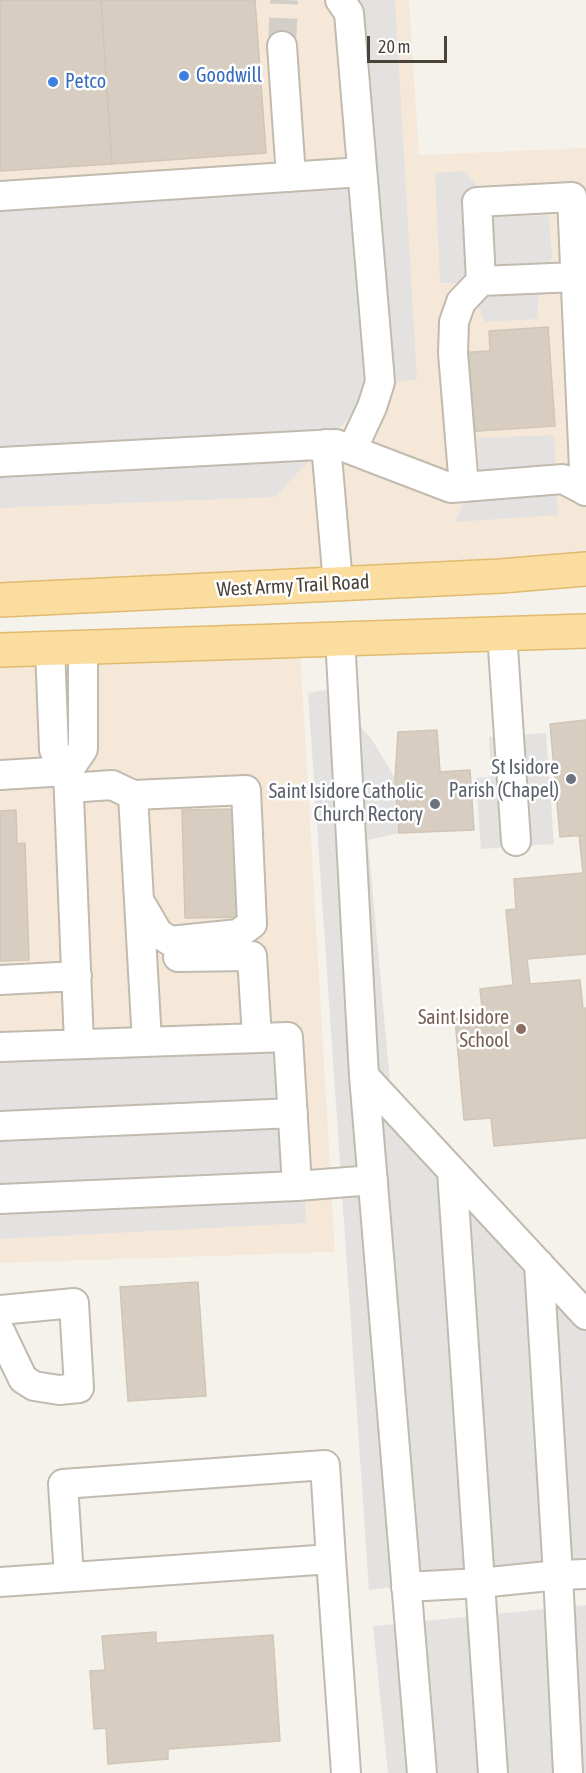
<!DOCTYPE html>
<html>
<head>
<meta charset="utf-8">
<style>
  body { margin:0 }
  #map { position:relative; width:586px; height:1773px; overflow:hidden; background:#f5f2ec; font-family:"Asap Condensed",sans-serif }
  canvas { display:block }
  .scale { position:absolute; left:367px; top:36px; width:80px; height:27px; box-sizing:border-box; border:3px solid #4a4339; border-top:0; padding-left:8px; font-size:18px; line-height:21px; white-space:nowrap; color:#4a4339; -webkit-text-stroke:4px #fff; paint-order:stroke }
</style>
</head>
<body>
<div id="map">
<canvas width="586" height="1773"></canvas>
<div class="scale">20 m</div>
</div>
<script>
const g = document.querySelector('canvas').getContext('2d');
g.lineJoin = 'round';
function fill(path, color) {
  g.fillStyle = color;
  g.fill(path, 'evenodd');
}
function shape(rows) {
  const path = new Path2D();
  for (const r of rows) {
    path.moveTo(r[0], r[1]);
    for (let i = 2; i < r.length; i += 2) path.lineTo(r[i], r[i + 1]);
  }
  return path;
}
function strokePath(path, color, width, dash) {
  g.strokeStyle = color;
  g.lineWidth = width;
  g.lineCap = dash ? 'butt' : 'round';
  g.setLineDash(dash || []);
  g.stroke(path);
}
function label(font, color, halo, rows, align = 'center') {
  g.font = font + ' "Asap Condensed",sans-serif';
  g.lineWidth = 5;
  g.setLineDash([]);
  g.textBaseline = 'middle';
  g.strokeStyle = halo;
  g.fillStyle = color;
  for (const [text, x, y, turn = 0] of rows) {
    g.save();
    g.translate(x, y);
    g.rotate((+turn || 0) * Math.PI / 180);
    g.textAlign = isNaN(turn) ? turn : align;
    if (halo) g.strokeText(text, 0, 0);
    g.fillText(text, 0, 0);
    g.restore();
  }
}
const commercial = shape([
  [0,0,409,0,419,155,586,148,586,561,0,585],
  [300,649,335,1252,0,1263,0,663]
]);
const parking = shape([
  [359,0,395,0,417,380,368,384,352,414,275,497,0,508,0,204,373,177],
  [465,171,501,217,549,215,552,256,538,298,538,319,485,322,468,283,440,283,435,173],
  [554,435,558,515,455,522,479,467,477,438],
  [326,690,371,738,395,778,399,833,368,840,394,1126,586,1327,586,1565,369,1590,308,693],
  [546,733,554,844,481,849,476,778,491,777,489,737],
  [302,1043,306,1223,0,1239,0,1063],
  [586,1605,586,1773,388,1773,373,1626]
]);
const building = shape([
  [0,0,101,0,112,164,0,171,0,0],
  [101,0,255,0,266,153,112,164,101,0],
  [548,327,555,426,463,432,458,353,490,351,489,331,548,327],
  [586,720,586,835,560,837,550,724,586,720],
  [437,730,440,772,470,770,474,830,399,833,395,778,398,732,437,730],
  [237,809,239,917,185,918,182,810,237,809],
  [16,810,17,844,25,843,29,960,0,961,0,811,16,810],
  [579,835,586,835,586,954,527,959,530,984,580,980,583,1009,586,1008,586,1138,494,1146,491,1118,464,1120,455,1019,483,1016,480,989,513,985,506,910,516,909,514,879,583,873,579,835],
  [198,1282,206,1396,128,1401,120,1287,198,1282],
  [156,1632,156,1643,273,1635,280,1741,168,1749,168,1759,108,1764,106,1728,94,1729,90,1671,105,1670,102,1636,156,1632]
]);
const minorTunnel = shape([
  [282,46,284,0]
]);
const minor = shape([
  [340,0,349,13,380,382,372,407,352,450],
  [282,46,291,177],
  [0,196,362,172],
  [576,277,481,281,477,202,572,197,585,491],
  [326,444,338,584],
  [0,462,336,444,451,488,563,479,586,491],
  [464,487,453,353,454,322,461,302,481,281],
  [502,633,516,841],
  [340,637,364,1076,586,1315],
  [50,648,54,750,68,771,79,1044],
  [68,771,83,749,83,647],
  [0,775,68,771],
  [69,788,112,785,133,795],
  [140,902,158,933,170,941,238,934,252,924,246,790,133,795,147,1042],
  [178,957,252,956,257,1038],
  [0,980,77,976],
  [0,1047,288,1037,297,1186,0,1199],
  [364,1076,422,1773],
  [0,1126,293,1113],
  [452,1171,480,1583,558,1575,568,1773],
  [297,1186,373,1180],
  [539,1264,558,1575,586,1574],
  [0,1310,74,1303,79,1388,59,1390,34,1386,23,1379,0,1331],
  [69,1577,63,1484,325,1465,331,1559],
  [0,1582,331,1559,346,1773],
  [406,1587,480,1583,493,1773]
]);
const major = shape([
  [0,600,501,576,586,569],
  [0,650,586,631]
]);
const markers = [
  [184,76,6,"#3f7fe0"],
  [53,82,6,"#3f7fe0"],
  [571,779,6,"#6b7280"],
  [435,804,6,"#6b7280"],
  [521,1029,6,"#8d6e63"]
];
const shopNames = [
  ["Goodwill",196,76],
  ["Petco",65,82]
];
const streetNames = [
  ["West Army Trail Road",293,586,-3]
];
const worshipNames = [
  ["St Isidore",559,768],
  ["Parish (Chapel)",559,791],
  ["Saint Isidore Catholic",423,792],
  ["Church Rectory",423,815]
];
const educationNames = [
  ["Saint Isidore",509,1018],
  ["School",509,1041]
];
fill(commercial, '#f5e8d9');
fill(parking, '#e4e2e0');
fill(building, '#d7cec1');
strokePath(building, '#d1c5b5', 1.5);
strokePath(minorTunnel, '#d3cfc8', 28, [28, 14]);
strokePath(minor, '#c1baae', 32);
strokePath(major, '#e0ba6f', 36);
strokePath(minor, '#fff', 28);
strokePath(major, '#fbdda0', 33);
for (const [x, y, r, color] of markers) {
  const dot = new Path2D();
  dot.arc(x, y, r, 0, 2 * Math.PI);
  g.fillStyle = color;
  g.fill(dot);
  strokePath(dot, '#fff', 2);
}
label('20px', '#366cbe', '#fff', shopNames, 'left');
label('20px', '#4a4339', '#fff', streetNames);
label('20px', '#5b616d', '#fff', worshipNames, 'right');
label('20px', '#785e54', '#fff', educationNames, 'right');
</script>
</body>
</html>
